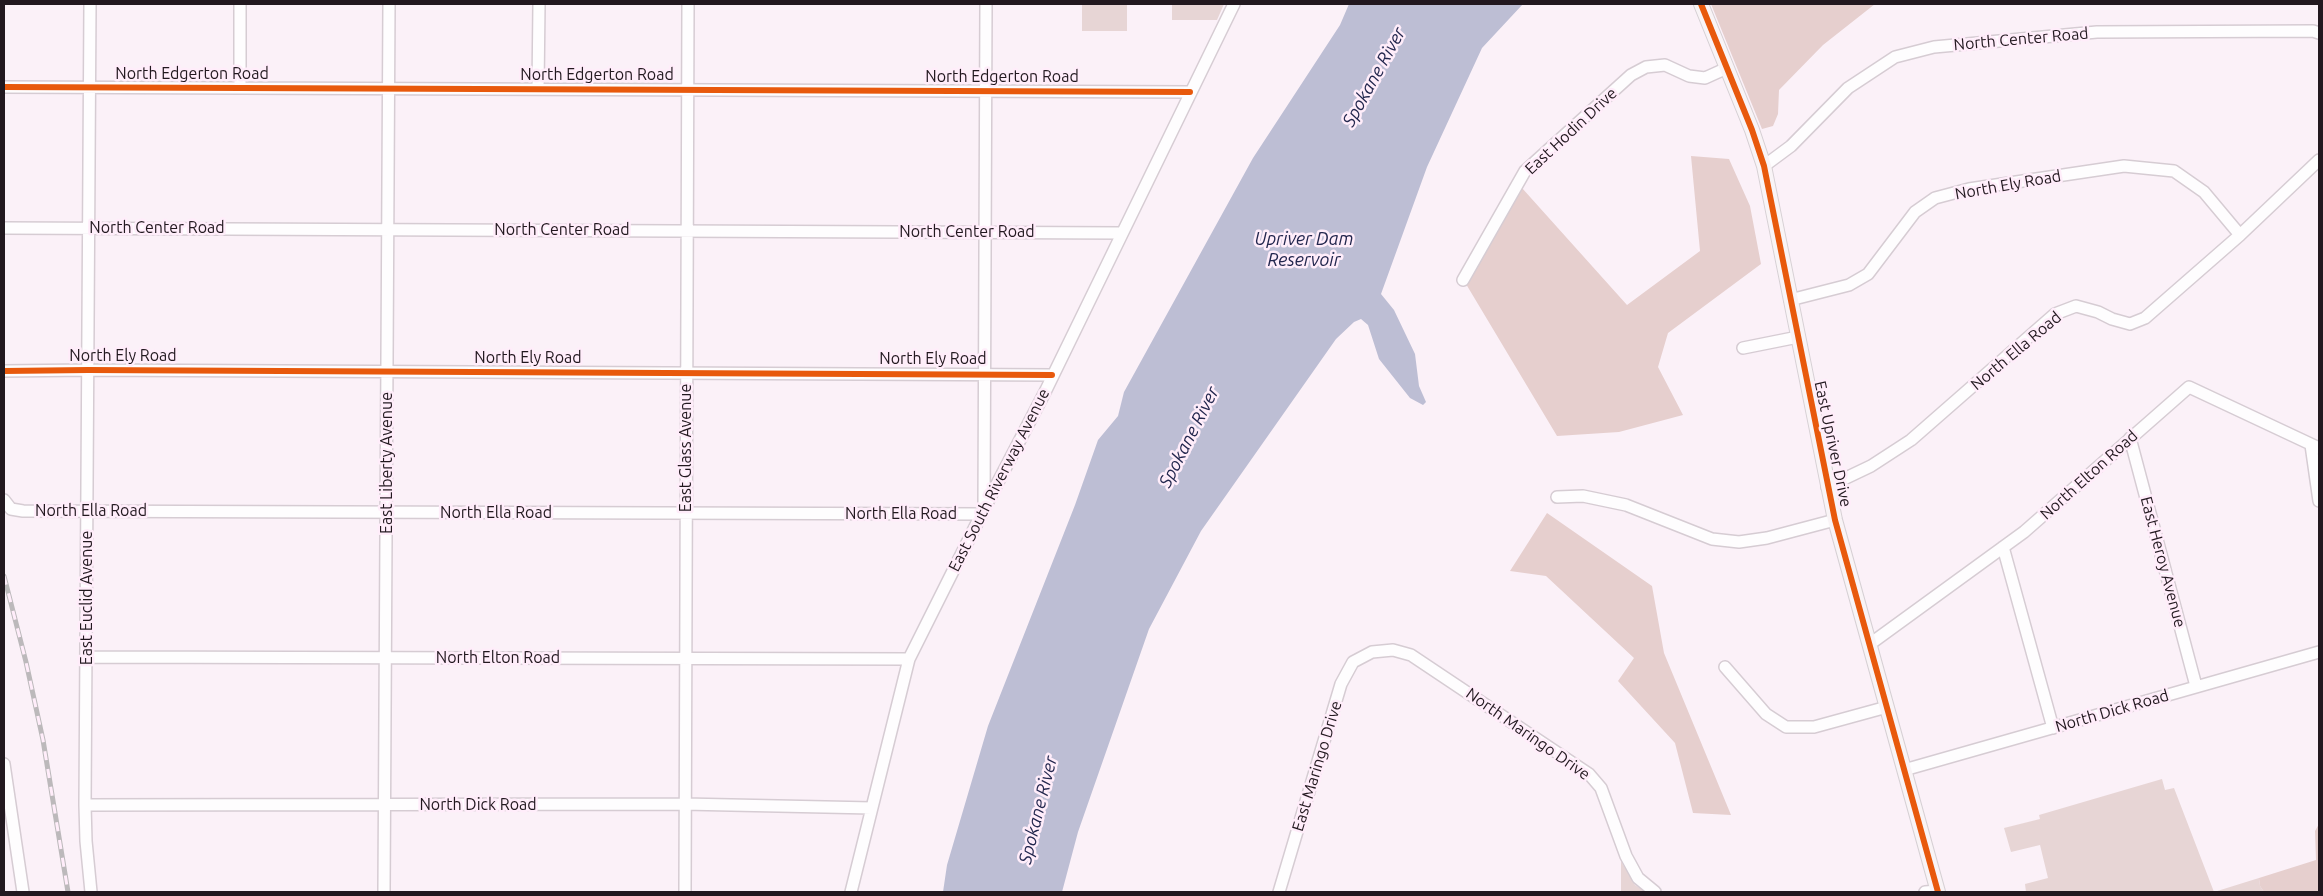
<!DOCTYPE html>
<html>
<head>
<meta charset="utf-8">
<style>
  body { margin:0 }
  #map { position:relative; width:2323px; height:896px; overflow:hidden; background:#fbf1f8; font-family:Ubuntu,sans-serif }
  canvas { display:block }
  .frame { position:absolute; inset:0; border:5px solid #22181f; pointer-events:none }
</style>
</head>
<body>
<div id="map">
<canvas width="2323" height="896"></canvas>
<div class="frame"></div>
</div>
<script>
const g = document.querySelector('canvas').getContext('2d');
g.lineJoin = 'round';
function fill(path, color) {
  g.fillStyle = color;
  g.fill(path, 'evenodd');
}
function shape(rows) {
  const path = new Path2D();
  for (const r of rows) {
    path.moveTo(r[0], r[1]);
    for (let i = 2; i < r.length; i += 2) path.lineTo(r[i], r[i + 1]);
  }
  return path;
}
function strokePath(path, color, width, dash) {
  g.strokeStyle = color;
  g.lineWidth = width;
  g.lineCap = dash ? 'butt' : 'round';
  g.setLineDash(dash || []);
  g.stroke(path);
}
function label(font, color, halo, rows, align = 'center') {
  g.font = font + ' Ubuntu,sans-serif';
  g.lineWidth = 5;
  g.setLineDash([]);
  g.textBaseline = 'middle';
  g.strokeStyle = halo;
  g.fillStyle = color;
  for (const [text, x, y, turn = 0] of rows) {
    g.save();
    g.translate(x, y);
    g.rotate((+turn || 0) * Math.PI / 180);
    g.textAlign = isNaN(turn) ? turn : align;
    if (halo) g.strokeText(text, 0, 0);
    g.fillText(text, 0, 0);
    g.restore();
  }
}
const green = shape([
  [1082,4,1127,4,1127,31,1082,31],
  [1172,4,1224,4,1217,20,1172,20],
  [2162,779,2165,790,2174,788,2214,892,2259,878,2260,886,2264,892,2026,892,2025,884,2048,878,2040,845,2011,852,2004,828,2040,819,2039,815],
  [1621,861,1635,885,1646,892,1621,892]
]);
const forest = shape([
  [1711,4,1875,4,1823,45,1779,90,1778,114,1773,126,1762,129],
  [1691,156,1729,159,1750,206,1761,264,1668,333,1658,367,1683,415,1619,432,1557,436,1466,284,1522,188,1627,305,1700,251],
  [1547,513,1652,586,1664,653,1731,815,1693,813,1675,743,1618,681,1634,658,1546,576,1510,571],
  [2319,824,2319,892,2264,892,2260,886,2259,878,2316,860,2315,831]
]);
const water = shape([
  [1349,4,1523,4,1482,48,1427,167,1381,294,1394,310,1415,354,1419,386,1426,402,1423,405,1410,398,1379,359,1368,325,1361,319,1354,322,1336,339,1201,531,1149,629,1078,832,1062,892,943,892,947,865,988,726,1075,505,1098,440,1118,416,1124,392,1253,158,1340,25]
]);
const minor = shape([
  [90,4,85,805,86,841,91,892],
  [240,4,240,88],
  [4,87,1190,92],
  [538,89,539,4],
  [1764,166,1791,146,1848,88,1895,57,1934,47,2097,32,2313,31,2319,33],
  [4,228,1121,233],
  [1463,280,1525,171,1631,75,1646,67,1665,65,1689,76,1705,78,1727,68],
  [1790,300,1849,285,1868,274,1915,212,1935,198,1969,189,2124,166,2174,171,2204,192,2240,235],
  [1743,348,1798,337],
  [4,371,88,370,1052,375],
  [2130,438,2196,686],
  [2311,445,2319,501],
  [1827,487,1871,466,1911,440,2055,314,2076,306,2098,312,2112,319,2130,324,2145,318,2240,235,2319,160],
  [1557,497,1583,496,1626,505,1712,539,1739,542,1767,538,1835,520],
  [4,500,11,509,23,511,982,514],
  [984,507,986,4],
  [2003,547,2053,728],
  [1870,644,2024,532,2189,387,2319,448],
  [87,657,909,659],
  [1725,667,1766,714,1786,727,1814,727,1887,707],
  [4,764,23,892],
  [1904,770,2319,652],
  [85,805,684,804,872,808],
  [384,892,389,4],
  [685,892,688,4],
  [851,892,909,659,984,509,1046,390,1234,4],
  [1279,892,1341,684,1353,662,1372,652,1393,650,1411,655,1589,774,1601,788,1626,856,1638,878,1655,892],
  [1925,892,1938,891]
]);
const major = shape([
  [1701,4,1752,130,1764,166,1835,520,1938,892]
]);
const rail = shape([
  [4,576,26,662,43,740,68,892]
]);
const cycleway = shape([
  [1701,4,1752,130,1764,166,1835,520,1938,892],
  [4,87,1190,92],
  [4,371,88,370,1052,375]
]);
const streetNames = [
  ["North Center Road",2021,39,-5],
  ["North Edgerton Road",192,74],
  ["North Edgerton Road",597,75],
  ["North Edgerton Road",1002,77],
  ["East Hodin Drive",1571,131,-43],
  ["North Ely Road",2008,185,-10],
  ["North Center Road",157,228],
  ["North Center Road",562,230],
  ["North Center Road",967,232],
  ["North Ella Road",2016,351,-40],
  ["North Ely Road",123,356],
  ["North Ely Road",528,358],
  ["North Ely Road",933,359],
  ["East Upriver Drive",1833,444,78],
  ["East Glass Avenue",686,448,-90],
  ["East Liberty Avenue",387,463,-90],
  ["North Elton Road",2089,475,-42],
  ["East South Riverway Avenue",999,480,-63],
  ["North Ella Road",91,511],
  ["North Ella Road",496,513],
  ["North Ella Road",901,514],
  ["East Heroy Avenue",2163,562,75],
  ["East Euclid Avenue",87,598,-90],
  ["North Elton Road",498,658],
  ["North Dick Road",2112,711,-16],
  ["North Maringo Drive",1528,734,35],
  ["East Maringo Drive",1317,766,-73],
  ["North Dick Road",478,805]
];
const waterNames = [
  ["Spokane River",1374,77,-61],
  ["Upriver Dam",1304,239],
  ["Reservoir",1304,260],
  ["Spokane River",1189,437,-63],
  ["Spokane River",1038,810,-76]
];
fill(green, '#e7d5d5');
fill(forest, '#e6cfce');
fill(water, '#bdbed4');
strokePath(minor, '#d6ccd3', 14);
strokePath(major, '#d6d0d4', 16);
strokePath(minor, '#fefdfe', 11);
strokePath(major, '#f9f4f6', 14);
strokePath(rail, '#bcb9bb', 5);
strokePath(rail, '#ffedfa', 3, [9]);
strokePath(cycleway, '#e8590c', 6);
label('16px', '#22181f', '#ffedfa', streetNames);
label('italic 18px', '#23274e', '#ffedfa', waterNames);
</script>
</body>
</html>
